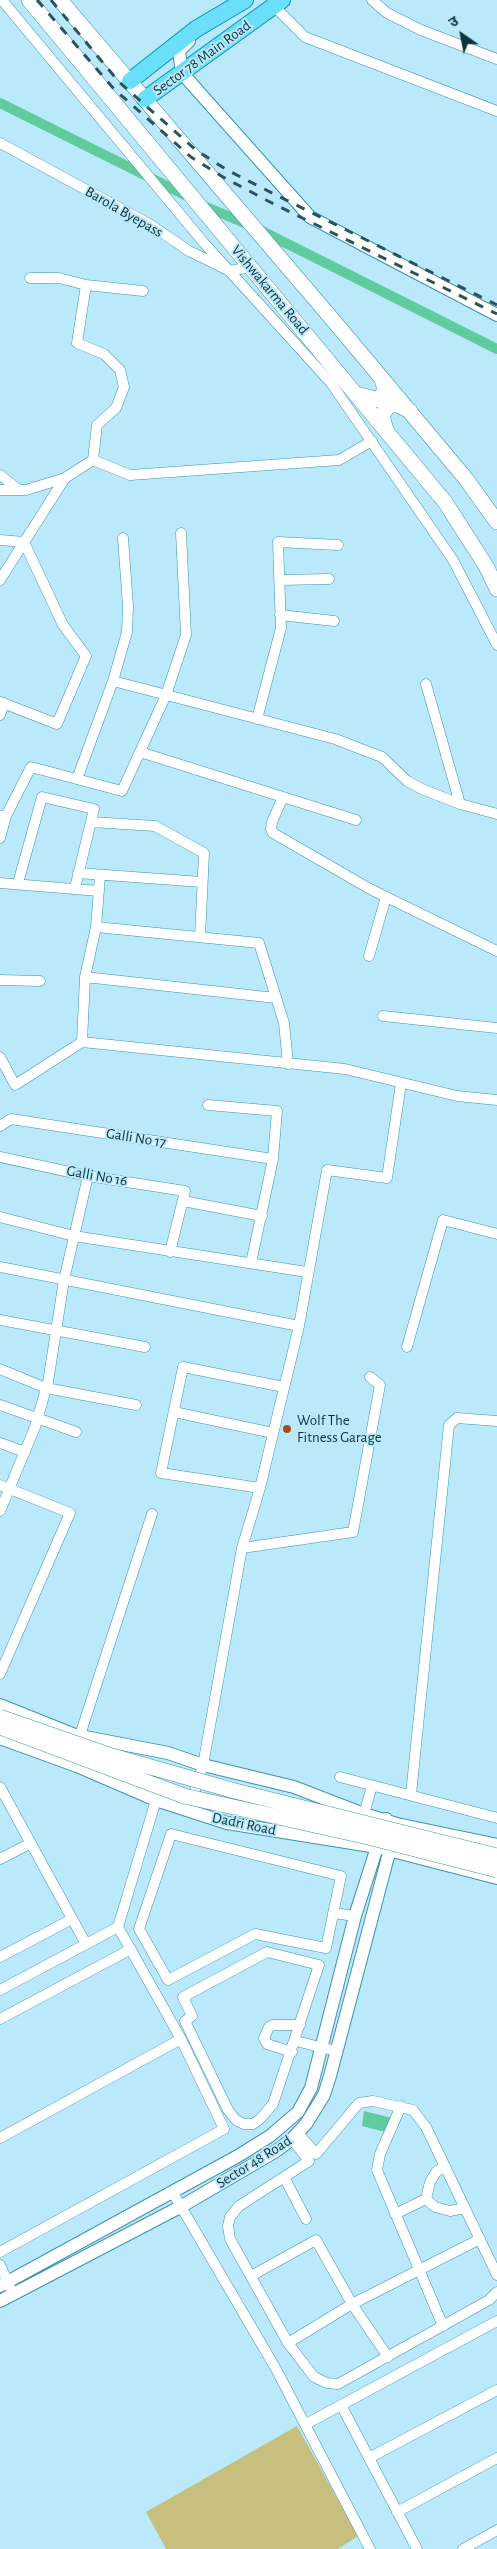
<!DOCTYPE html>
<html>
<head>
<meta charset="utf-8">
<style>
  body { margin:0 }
  #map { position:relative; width:497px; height:2549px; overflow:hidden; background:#b9e9fb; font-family:"Alegreya Sans","Noto Sans Devanagari",sans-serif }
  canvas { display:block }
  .north { position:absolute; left:437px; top:10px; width:50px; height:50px; -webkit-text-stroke:4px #b9e9fb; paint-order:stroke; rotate:327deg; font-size:14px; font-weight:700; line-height:20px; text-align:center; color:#0f333e }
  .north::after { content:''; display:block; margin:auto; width:18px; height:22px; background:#0f333e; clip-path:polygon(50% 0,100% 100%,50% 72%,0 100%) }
</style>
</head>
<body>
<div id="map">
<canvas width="497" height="2549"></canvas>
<div class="north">उ</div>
</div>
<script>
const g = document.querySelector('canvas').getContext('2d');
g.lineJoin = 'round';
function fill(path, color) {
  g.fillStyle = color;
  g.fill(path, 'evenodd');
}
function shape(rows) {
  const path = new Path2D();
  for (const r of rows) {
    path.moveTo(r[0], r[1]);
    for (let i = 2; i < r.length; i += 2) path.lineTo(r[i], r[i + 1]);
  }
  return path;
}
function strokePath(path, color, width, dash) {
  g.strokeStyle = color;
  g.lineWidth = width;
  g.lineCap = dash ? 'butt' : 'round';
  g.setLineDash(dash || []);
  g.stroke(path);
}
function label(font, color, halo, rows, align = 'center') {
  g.font = font + ' "Alegreya Sans",sans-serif';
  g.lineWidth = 4;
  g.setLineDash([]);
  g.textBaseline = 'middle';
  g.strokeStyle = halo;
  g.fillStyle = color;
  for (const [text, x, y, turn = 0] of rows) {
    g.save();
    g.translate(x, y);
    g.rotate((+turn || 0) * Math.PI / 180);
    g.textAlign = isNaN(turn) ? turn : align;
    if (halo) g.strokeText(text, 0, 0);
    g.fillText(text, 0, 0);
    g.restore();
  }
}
const green = shape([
  [297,2426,358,2536,338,2549,166,2549,146,2512]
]);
const water = shape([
  [364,2111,392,2118,389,2133,362,2126]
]);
const canal = shape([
  [0,103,187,196],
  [204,206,254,227,497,349]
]);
const minor = shape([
  [2,0,204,243,331,383,453,560,497,645],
  [372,0,387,13,421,30,497,59],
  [274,6,305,37,497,111],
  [0,143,151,225,189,251,230,271,250,267],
  [30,278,59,278,86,285,143,291],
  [93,460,130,475,339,460,372,441],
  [0,475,19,490],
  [0,490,26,490,65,478,93,460,97,425,116,408,124,387,120,370,104,354,77,343,86,285],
  [0,540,24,542,63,625,86,656,57,724,0,702],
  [0,580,65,478],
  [279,580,329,579],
  [280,615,334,621],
  [113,681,335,739,382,757,407,781,422,789,460,804,497,814],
  [426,684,460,804],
  [0,715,4,703],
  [257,719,281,628,278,542,338,545],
  [140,752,356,820],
  [77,779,113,681,127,632,128,606,123,538],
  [283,797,272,822,271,829,273,833,370,889,497,951],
  [0,816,6,816,31,767,122,791,166,695,186,635,181,533],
  [91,822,155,826,204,853,200,937],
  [0,838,6,816],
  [78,873,202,882],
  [0,883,99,891],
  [18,883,42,797,94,809,75,888],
  [96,927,259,943,284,1023,288,1064],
  [369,956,386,897],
  [85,977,276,998],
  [0,980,40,981],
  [383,1016,497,1028],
  [82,1042,85,977,96,927,100,876],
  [0,1057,15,1085,82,1042,345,1069,457,1096,497,1100],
  [208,1105,277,1111,273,1159,251,1263],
  [0,1126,11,1119,273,1159],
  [0,1157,88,1176,185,1191,170,1252],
  [183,1201,262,1216],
  [0,1217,74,1236,307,1272],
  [0,1267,299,1326],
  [0,1320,145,1347],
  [407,1347,443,1220,497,1234],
  [0,1369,46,1388,136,1405],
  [0,1405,76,1432],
  [174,1412,273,1433],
  [0,1443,25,1452],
  [0,1485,70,1513,0,1674],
  [260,1488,161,1473,183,1367,284,1387],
  [0,1511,35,1427,48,1382,64,1280,88,1176],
  [242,1548,353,1532,380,1385,370,1377],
  [80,1735,152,1514],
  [340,1777,497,1818],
  [0,1787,86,1944],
  [411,1794,449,1425,457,1418,497,1421],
  [191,1803,203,1765,242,1548,260,1488,299,1326,327,1170,387,1178,401,1083],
  [364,1814,372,1786],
  [171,1834,341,1876,326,1948,255,1934,168,1980,139,1929,171,1834],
  [0,1859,31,1843],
  [333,1913,355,1916],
  [267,1952,319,1965,273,2104,260,2119,253,2124,244,2124,236,2120,228,2110,185,2021,192,2016,183,1997,267,1952],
  [0,1957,72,1919],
  [0,1990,118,1927,156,1800],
  [0,2019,131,1949],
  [296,2041,336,2051],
  [292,2052,267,2044,264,2038,269,2027,273,2025,300,2025],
  [401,2106,380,2154,377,2170,443,2326],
  [298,2133,316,2154,359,2103,373,2101,413,2110,426,2127,497,2275],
  [0,2138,181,2039],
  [292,2139,309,2161,239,2206,230,2217,228,2226,230,2239,288,2343,314,2377,327,2383,338,2384,489,2300,497,2292],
  [445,2166,436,2172,430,2182,426,2199,435,2207,450,2211,465,2208],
  [284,2177,306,2219],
  [173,2193,276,2369,370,2549],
  [395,2214,426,2199],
  [0,2252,224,2129,181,2039,118,1927],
  [0,2265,13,2294],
  [251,2276,316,2240,352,2304,388,2357],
  [288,2343,352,2304,480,2239],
  [341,2405,417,2549],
  [306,2424,497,2321],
  [369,2458,497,2390],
  [397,2512,497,2458],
  [463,2549,497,2530]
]);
const tertiary = shape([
  [189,41,179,51,182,73,310,217,497,315],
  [0,1705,75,1735,168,1753,203,1765,294,1787,364,1814,397,1824,497,1845],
  [0,1738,77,1766,156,1800,227,1823,377,1847,497,1878],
  [0,2286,238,2156,270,2136,298,2112,311,2088,355,1916,386,1819],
  [0,2301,182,2206,276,2151,292,2139,306,2124,324,2095,330,2076,394,1834]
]);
const secondary = shape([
  [29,0,445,502,486,566,497,589],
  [60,0,338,326,466,479,497,522],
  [356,394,379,400,385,390,382,379],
  [386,430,382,416,387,407,396,404,410,411]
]);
const primary = shape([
  [130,81,196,29,245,0],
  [145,99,282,0]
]);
const rail = shape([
  [37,0,114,89,191,157,223,177,270,202,497,314],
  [51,0,119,82,196,150,227,170,274,194,497,305]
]);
const secondaryBridge = shape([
  [0,1717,112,1756,235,1791,497,1856],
  [0,1727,184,1796,368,1837,497,1870]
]);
const markers = [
  [287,1429,5,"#ad4819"]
];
const streetNames = [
  ["Sector 78 Main Road",202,58,-36],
  ["Barola Byepass",124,212,30],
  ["Vishwakarma Road",270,290,50],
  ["Galli No 17",136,1138,9],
  ["Galli No 16",97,1176,10],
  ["Dadri Road",244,1824,12],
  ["Sector 48 Road",254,2162,-32]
];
const poiNames = [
  ["Wolf The",297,1420],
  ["Fitness Garage",297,1437]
];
fill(green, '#c7bf7d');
fill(water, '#60cb9c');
strokePath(canal, '#60cb9c', 10);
strokePath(minor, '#3e93af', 11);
strokePath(tertiary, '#3e93af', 14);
strokePath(secondary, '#3e93af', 16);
strokePath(primary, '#0a94b6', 18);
strokePath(minor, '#fff', 10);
strokePath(tertiary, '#fff', 12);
strokePath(secondary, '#fff', 15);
strokePath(primary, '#6adffa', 16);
strokePath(rail, '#2c525e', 3, [9, 9]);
strokePath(secondaryBridge, '#3e93af', 16, []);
strokePath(secondaryBridge, '#fff', 15);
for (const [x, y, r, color] of markers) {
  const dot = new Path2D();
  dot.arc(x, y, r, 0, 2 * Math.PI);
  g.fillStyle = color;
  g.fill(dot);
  strokePath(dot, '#b9e9fb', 2);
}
label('15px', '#0f333e', '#b9e9fb', streetNames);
label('15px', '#0f333e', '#b9e9fb', poiNames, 'left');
</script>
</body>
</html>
